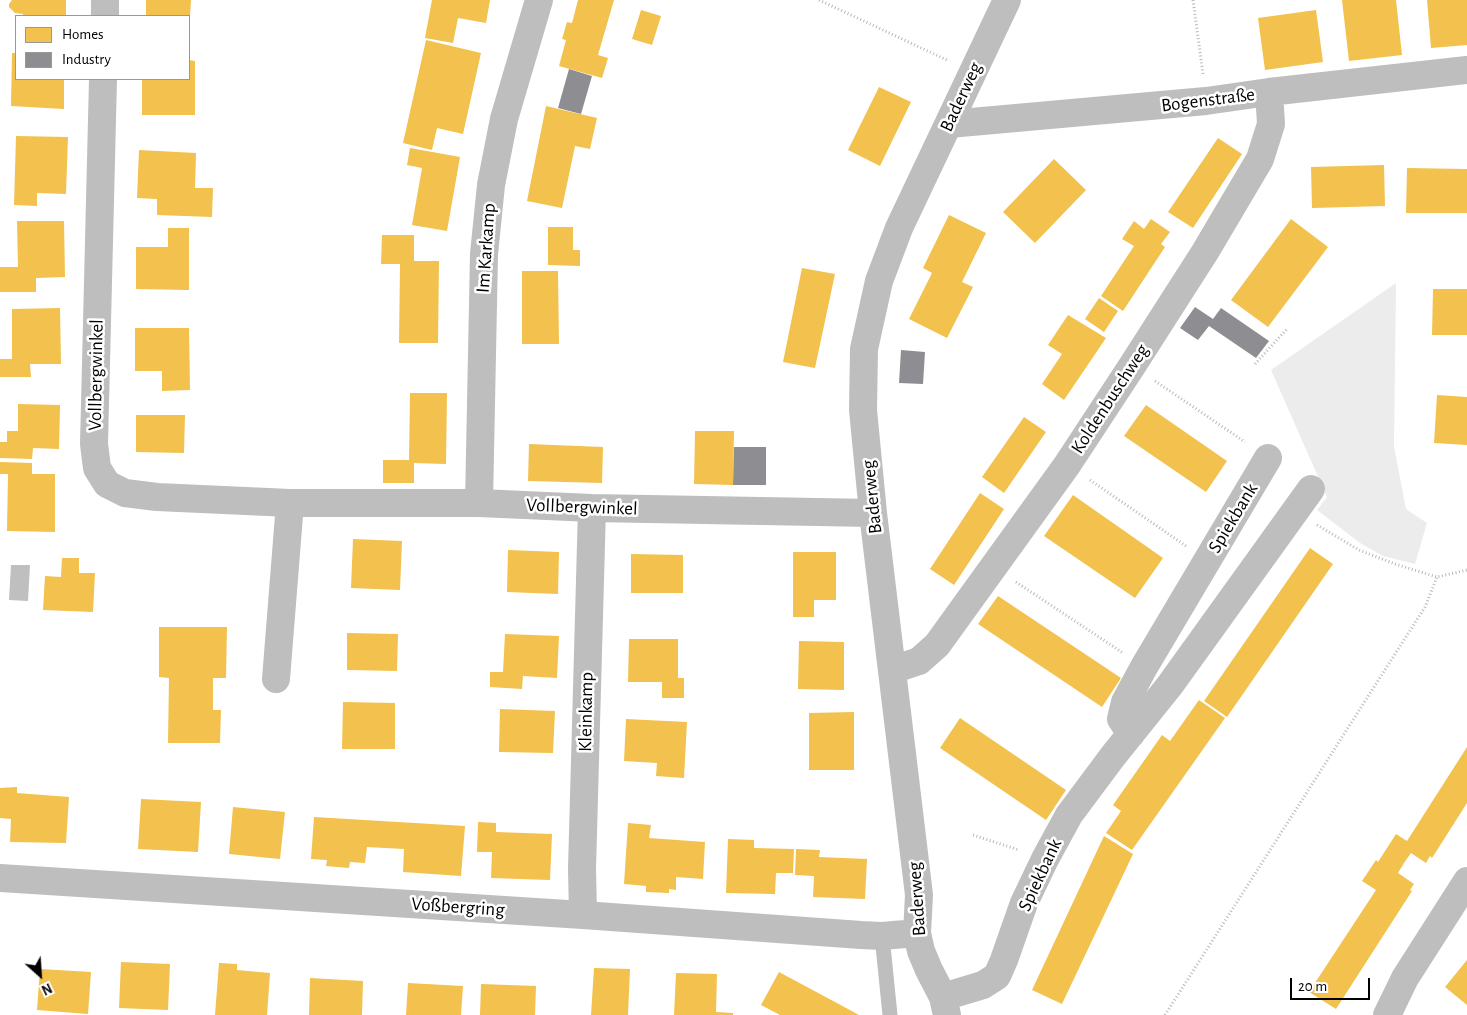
<!DOCTYPE html>
<html>
<head>
<meta charset="utf-8">
<style>
  body { margin:0 }
  #map { position:relative; width:1467px; height:1015px; overflow:hidden; background:#fff; font-family:"Alegreya Sans",sans-serif }
  canvas { display:block }
  .legend { position:absolute; left:15px; top:15px; width:175px; height:65px; box-sizing:border-box; background:#fff; border:1px solid #999; margin:0; padding:6px 9px; list-style:none; font-size:15px; color:#000 }
  .legend li { display:flex; align-items:center; gap:10px; height:25px }
  .legend b { width:25px; border:1px solid #999 }
  .north { position:absolute; left:15px; top:950px; width:50px; height:50px; -webkit-text-stroke:4px #fff; paint-order:stroke; rotate:154deg; font-size:14px; font-weight:700; line-height:20px; text-align:center; color:#000 }
  .north::after { content:''; display:block; margin:auto; width:18px; height:22px; background:#000; clip-path:polygon(50% 0,100% 100%,50% 72%,0 100%) }
  .scale { position:absolute; left:1290px; top:978px; width:80px; height:22px; box-sizing:border-box; border:2px solid #000; border-top:0; padding-left:6px; font-size:15px; line-height:18px; white-space:nowrap; color:#000; -webkit-text-stroke:4px #fff; paint-order:stroke }
</style>
</head>
<body>
<div id="map">
<canvas width="1467" height="1015"></canvas>
<ul class="legend">
<li><b style="height:14px;background:#f2c14e"></b>Homes</li>
<li><b style="height:14px;background:#8d8d92"></b>Industry</li>
</ul>
<div class="north">N</div>
<div class="scale">20 m</div>
</div>
<script>
const g = document.querySelector('canvas').getContext('2d');
g.lineJoin = 'round';
function fill(path, color) {
  g.fillStyle = color;
  g.fill(path, 'evenodd');
}
function shape(rows) {
  const path = new Path2D();
  for (const r of rows) {
    path.moveTo(r[0], r[1]);
    for (let i = 2; i < r.length; i += 2) path.lineTo(r[i], r[i + 1]);
  }
  return path;
}
function strokePath(path, color, width, dash) {
  g.strokeStyle = color;
  g.lineWidth = width;
  g.lineCap = dash ? 'butt' : 'round';
  g.setLineDash(dash || []);
  g.stroke(path);
}
function label(font, color, halo, rows, align = 'center') {
  g.font = font + ' "Alegreya Sans",sans-serif';
  g.lineWidth = 5;
  g.setLineDash([]);
  g.textBaseline = 'middle';
  g.strokeStyle = halo;
  g.fillStyle = color;
  for (const [text, x, y, turn = 0] of rows) {
    g.save();
    g.translate(x, y);
    g.rotate((+turn || 0) * Math.PI / 180);
    g.textAlign = isNaN(turn) ? turn : align;
    if (halo) g.strokeText(text, 0, 0);
    g.fillText(text, 0, 0);
    g.restore();
  }
}
const green = shape([
  [1396,283,1394,446,1406,509,1427,523,1415,564,1383,556,1360,543,1317,510,1327,497,1271,370]
]);
const water = shape([
  [11,565,30,565,28,601,9,600]
]);
const homes = shape([
  [12,0,66,0,66,16,23,16,23,14,15,13,9,7,9,4],
  [146,0,191,0,190,16,146,16],
  [432,0,490,0,486,23,458,18,453,43,425,38],
  [578,0,614,0,598,55,608,58,602,78,559,66,566,40,562,39,567,22,572,23],
  [1342,0,1396,0,1402,55,1349,61],
  [1427,0,1467,0,1467,45,1431,48],
  [641,10,661,16,652,45,632,39],
  [1316,10,1323,62,1265,70,1258,18],
  [426,40,481,53,463,134,437,128,432,150,403,143],
  [12,53,16,53,16,79,64,79,64,109,11,106],
  [189,60,195,61,195,115,142,115,142,79,189,79],
  [879,87,911,102,880,166,848,150],
  [546,106,597,118,590,149,575,146,562,208,527,201],
  [16,136,68,137,66,194,37,193,37,206,14,205],
  [1218,138,1242,154,1193,228,1168,212],
  [410,148,460,157,447,231,412,225,422,168,407,165],
  [139,150,196,153,195,188,213,188,212,217,157,215,157,199,137,198],
  [1054,159,1086,190,1035,243,1003,212],
  [1384,165,1385,206,1312,208,1311,167],
  [1407,168,1467,169,1467,213,1406,213],
  [949,215,986,233,962,282,973,287,947,338,909,319,932,273,923,268],
  [1151,219,1170,232,1161,244,1165,247,1123,311,1101,296,1134,246,1122,239,1134,221,1144,229],
  [1291,219,1328,247,1268,327,1231,300],
  [17,221,64,221,65,277,36,278,36,292,0,292,0,267,18,267],
  [548,227,573,227,573,250,580,250,580,266,548,265],
  [168,228,189,228,189,290,136,289,136,247,168,247],
  [382,235,414,235,414,261,439,261,438,343,399,343,400,264,381,264],
  [802,268,835,274,815,368,783,362],
  [522,271,558,271,559,344,522,344],
  [1433,289,1467,289,1467,335,1432,335],
  [1099,298,1118,311,1104,332,1085,319],
  [60,308,61,364,30,364,31,377,0,377,0,359,12,359,12,309],
  [1068,315,1106,338,1064,400,1042,384,1062,354,1048,345],
  [135,328,189,328,190,390,162,391,162,371,135,371],
  [410,393,447,393,446,464,414,463,414,483,383,483,383,460,409,460],
  [1437,395,1467,397,1467,445,1434,443],
  [18,404,60,405,59,449,33,448,32,459,0,458,0,442,7,442,7,431,18,431],
  [1146,405,1227,461,1206,492,1124,436],
  [136,415,185,415,184,453,136,452],
  [1024,417,1046,432,1004,493,982,477],
  [695,431,734,431,733,485,694,484],
  [529,444,603,447,602,483,528,481],
  [0,462,32,463,32,474,55,474,55,532,7,531,8,474,0,474],
  [980,493,1004,509,954,585,930,569],
  [1073,495,1163,558,1135,598,1044,536],
  [353,539,402,541,400,590,351,588],
  [1310,548,1333,564,1227,717,1204,701],
  [508,550,559,552,558,594,507,592],
  [793,552,836,552,836,600,814,600,814,617,793,617],
  [631,554,683,555,683,593,631,593],
  [62,558,79,558,79,573,95,573,93,612,43,610,45,576,61,577],
  [998,596,1121,678,1102,707,978,624],
  [159,627,227,627,226,678,213,678,213,710,221,710,220,743,168,743,169,678,159,677],
  [347,633,398,634,397,671,347,670],
  [505,634,559,636,557,678,523,676,522,689,490,687,490,672,503,672],
  [629,639,678,639,678,678,684,678,684,698,662,698,662,682,628,682],
  [799,641,844,642,844,690,798,689],
  [1199,700,1225,718,1132,850,1106,833,1121,811,1113,805,1162,735,1170,741],
  [343,702,395,703,395,749,342,749],
  [500,709,555,711,553,753,499,752],
  [854,712,854,770,809,770,809,713],
  [960,718,1066,790,1046,820,940,748],
  [626,719,687,722,684,778,656,776,657,763,624,761],
  [1467,747,1467,803,1432,858,1430,856,1426,863,1411,853,1404,863,1398,873,1414,884,1410,890,1412,891,1336,1009,1309,992,1376,890,1362,881,1376,860,1378,862,1396,834,1407,841],
  [17,787,17,793,69,797,66,843,10,842,11,819,0,818,0,788],
  [141,799,201,802,198,852,138,849],
  [233,807,285,812,280,859,229,854],
  [314,817,465,826,461,876,403,872,404,849,367,847,365,863,350,862,349,868,326,866,327,860,311,859],
  [478,822,496,823,496,832,552,834,550,880,491,878,492,852,477,852],
  [628,823,651,825,649,838,705,842,703,879,676,877,676,890,669,889,669,893,646,892,646,886,624,884],
  [1104,836,1133,854,1062,1004,1032,990],
  [728,839,754,840,754,848,794,849,793,873,776,873,775,894,726,893],
  [796,849,820,850,819,857,867,859,865,899,813,897,814,876,795,875],
  [1467,960,1467,1005,1445,987],
  [121,962,170,964,168,1010,119,1008],
  [219,963,237,964,237,970,270,973,267,1015,215,1015],
  [594,968,630,969,628,1015,591,1015],
  [40,969,91,972,88,1014,37,1010],
  [779,972,835,1002,859,1015,780,1015,761,1005],
  [676,973,717,974,716,1012,733,1013,733,1015,674,1015],
  [310,978,363,981,362,1015,309,1015],
  [408,983,463,986,461,1015,406,1015],
  [481,984,536,986,535,1015,480,1015]
]);
const industry = shape([
  [569,69,592,76,581,114,558,108],
  [1195,307,1213,319,1221,308,1269,341,1256,358,1209,326,1198,340,1180,328],
  [901,350,925,352,923,384,899,383],
  [734,447,766,447,766,485,733,485]
]);
const path = shape([
  [819,0,949,61],
  [1193,0,1203,74],
  [1255,364,1287,329],
  [1155,381,1245,442],
  [1090,480,1186,546],
  [1317,525,1359,550,1395,564,1437,577,1467,570],
  [1016,582,1123,653],
  [973,835,1019,850],
  [1165,1015,1425,607,1437,577]
]);
const service = shape([
  [882,936,890,1015]
]);
const minor = shape([
  [105,16,105,0],
  [103,79,94,444,97,468,107,484,125,493,157,497,290,503,479,503,592,508,873,513],
  [949,124,1206,101,1269,92,1467,70],
  [479,503,484,254,491,185,504,119,539,0],
  [892,670,919,661,937,645,1067,465,1132,366,1205,252,1260,159,1271,124,1269,92],
  [276,679,290,503],
  [1131,734,1121,719,1125,702,1144,667,1268,458],
  [0,878,583,915,861,935,882,936,917,933],
  [583,915,582,869,592,508],
  [943,997,983,985,997,976,1004,960,1024,903,1045,859,1069,815,1113,756,1170,685,1311,489],
  [947,1015,943,997,929,970,921,951,917,933,919,895,873,513,863,410,864,349,879,281,899,228,1007,0],
  [1387,1015,1405,978,1467,881]
]);
const streetNames = [
  ["Baderweg",961,97,-65],
  ["Bogenstraße",1208,100,-7],
  ["Im Karkamp",486,248,-86],
  ["Vollbergwinkel",96,375,-89],
  ["Koldenbuschweg",1110,399,-57],
  ["Baderweg",872,497,-96],
  ["Vollbergwinkel",582,507,2],
  ["Spiekbank",1233,518,-59],
  ["Kleinkamp",586,712,-89],
  ["Spiekbank",1040,875,-65],
  ["Baderweg",917,899,-94],
  ["Voßbergring",458,907,4]
];
fill(green, '#ececec');
fill(water, '#bfbfbf');
fill(homes, '#f2c14e');
fill(industry, '#8d8d92');
strokePath(path, '#b9b9b9', 3, [1, 2.5]);
strokePath(service, '#bebebe', 15);
strokePath(minor, '#bebebe', 28);
label('19px', '#000', '#fff', streetNames);
</script>
</body>
</html>
